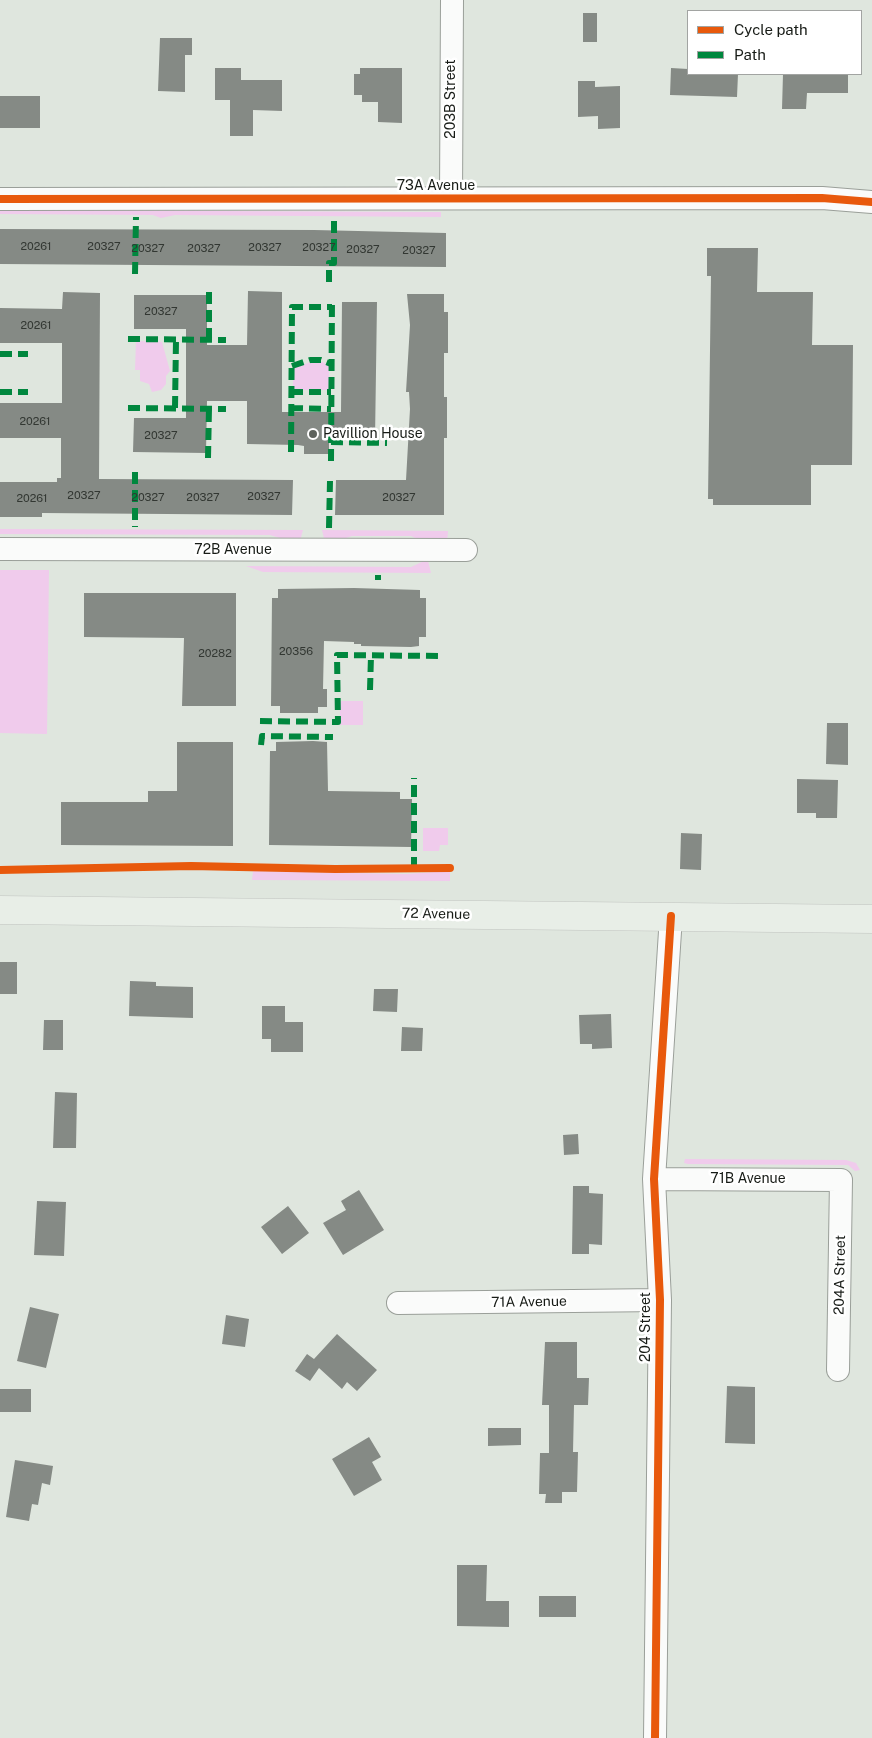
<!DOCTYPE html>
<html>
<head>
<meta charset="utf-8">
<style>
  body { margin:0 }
  #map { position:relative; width:872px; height:1738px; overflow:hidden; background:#dfe6de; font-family:"Public Sans",sans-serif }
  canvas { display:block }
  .legend { position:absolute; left:687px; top:10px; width:175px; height:65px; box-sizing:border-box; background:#fff; border:1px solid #a2a4a2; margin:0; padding:6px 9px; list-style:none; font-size:15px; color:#171b16 }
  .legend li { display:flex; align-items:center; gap:10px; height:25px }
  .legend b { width:25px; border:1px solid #a2a4a2 }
</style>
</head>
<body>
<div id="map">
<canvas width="872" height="1738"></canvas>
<ul class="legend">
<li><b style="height:6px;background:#e8590c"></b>Cycle path</li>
<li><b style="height:6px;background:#00873e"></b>Path</li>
</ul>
</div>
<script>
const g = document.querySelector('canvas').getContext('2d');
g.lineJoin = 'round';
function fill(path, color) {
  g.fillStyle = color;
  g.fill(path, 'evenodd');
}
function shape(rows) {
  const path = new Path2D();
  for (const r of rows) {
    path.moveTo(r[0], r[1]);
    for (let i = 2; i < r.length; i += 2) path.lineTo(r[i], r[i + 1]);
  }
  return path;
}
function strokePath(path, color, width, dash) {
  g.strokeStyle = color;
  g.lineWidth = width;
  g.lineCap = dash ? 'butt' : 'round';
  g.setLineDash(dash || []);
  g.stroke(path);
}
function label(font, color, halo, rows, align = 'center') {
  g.font = font + ' "Public Sans",sans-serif';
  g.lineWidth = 5;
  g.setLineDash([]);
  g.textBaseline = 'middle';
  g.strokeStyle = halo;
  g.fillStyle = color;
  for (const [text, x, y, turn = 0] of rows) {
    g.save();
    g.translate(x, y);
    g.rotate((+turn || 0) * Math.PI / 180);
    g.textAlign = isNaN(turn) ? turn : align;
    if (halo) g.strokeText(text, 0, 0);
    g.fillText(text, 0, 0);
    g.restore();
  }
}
const green = shape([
  [0,210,441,212,441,217,175,215,161,218,153,215,0,214],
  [136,341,162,342,170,371,166,376,166,384,161,390,152,392,149,384,140,381,140,370,135,370],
  [311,362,323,362,329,366,329,390,293,390,293,368],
  [0,529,303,530,300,541,290,541,270,535,0,534],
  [322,530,448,531,447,543,426,543,411,536,352,536,337,541,325,542],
  [424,561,428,561,431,573,263,572,246,566,411,567],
  [0,570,49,570,47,734,0,733],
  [340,701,363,701,363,725,340,725],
  [423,828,448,828,448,845,440,845,439,851,423,851],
  [253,871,406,874,450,871,450,881,252,880],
  [685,1159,846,1160,856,1163,860,1170,855,1171,848,1165,688,1164,684,1163]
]);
const building = shape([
  [583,13,597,13,597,42,583,42],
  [160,38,192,38,192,55,185,55,185,92,158,91],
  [215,68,241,68,241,80,282,80,282,111,253,110,253,136,230,136,230,100,215,100],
  [360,68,402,68,402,123,378,122,378,102,362,102,362,95,354,95,354,74,360,74],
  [671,68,688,69,688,74,738,74,737,97,670,95],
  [783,74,848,74,848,93,807,93,806,109,782,109],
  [578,81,595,81,595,87,620,86,620,128,598,129,598,116,578,117],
  [0,96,40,96,40,128,0,128],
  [0,229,314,230,446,233,446,267,0,264],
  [707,248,758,248,757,292,813,292,812,345,853,345,852,465,811,465,811,505,713,505,713,499,708,499,711,276,707,276],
  [248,291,282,292,282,412,341,412,342,302,377,302,375,439,329,439,329,454,304,454,304,446,298,445,247,444,247,401,207,401,206,453,133,452,134,418,186,418,186,329,134,329,134,295,207,295,207,345,247,345],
  [63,292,100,293,99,479,293,480,292,515,42,513,42,517,0,517,0,482,57,482,57,478,61,478,61,438,0,438,0,403,62,403,62,343,0,343,0,308,62,309],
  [407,294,444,294,444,312,448,312,448,353,444,353,444,397,447,397,447,438,444,438,444,515,335,515,336,480,406,480,410,409,409,392,406,392,410,325],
  [354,588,420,590,420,598,426,598,426,637,419,637,419,646,411,647,361,646,361,644,354,644,354,642,324,641,323,689,327,689,327,707,318,707,318,713,280,713,280,706,271,706,272,598,278,598,278,589],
  [84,593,236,593,236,706,182,706,184,638,84,637],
  [827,723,848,723,848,765,826,764],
  [313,741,327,742,328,791,400,792,400,799,412,799,411,847,269,845,270,751,276,751,276,742],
  [177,742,233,742,233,846,61,845,61,802,148,802,148,791,177,791],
  [797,779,838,780,837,818,816,818,816,813,797,813],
  [681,833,702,834,701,870,680,869],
  [0,962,17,962,17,994,0,994],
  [130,981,156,982,156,986,193,987,193,1018,129,1016],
  [374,989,398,989,397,1012,373,1011],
  [262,1006,285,1006,285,1022,303,1022,303,1052,271,1052,271,1039,262,1039],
  [611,1014,612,1048,592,1049,592,1044,580,1044,579,1015],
  [44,1020,63,1020,63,1050,43,1050],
  [402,1027,423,1028,422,1051,401,1051],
  [55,1092,77,1093,76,1148,53,1148],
  [578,1134,579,1154,564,1155,563,1135],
  [573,1186,589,1186,589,1193,603,1194,602,1245,589,1244,589,1254,572,1254],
  [359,1190,384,1230,343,1255,323,1223,346,1210,341,1201],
  [37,1201,66,1202,64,1256,34,1255],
  [288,1206,309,1233,282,1254,261,1227],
  [30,1307,59,1314,46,1368,17,1361],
  [226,1315,249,1319,245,1347,222,1344],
  [337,1334,377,1370,357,1391,347,1382,342,1389,319,1368,310,1381,295,1371,307,1354,314,1359],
  [545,1342,577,1342,577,1378,589,1378,588,1405,574,1405,573,1452,578,1452,577,1492,562,1492,562,1503,545,1503,546,1494,539,1494,540,1453,549,1453,549,1405,542,1405],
  [727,1386,755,1387,755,1444,725,1443],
  [0,1389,31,1389,31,1412,0,1412],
  [488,1428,521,1428,521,1445,488,1446],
  [369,1437,381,1457,372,1462,382,1480,354,1496,332,1459],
  [15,1460,53,1466,50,1485,42,1483,38,1505,32,1504,29,1521,6,1517],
  [457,1565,487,1565,486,1601,509,1601,509,1627,457,1626],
  [539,1596,576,1596,576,1617,539,1617]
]);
const minor = shape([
  [451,198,452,0],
  [0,199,822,198,872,202],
  [0,549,466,550],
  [654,1179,841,1180,838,1370],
  [398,1303,660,1300],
  [655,1738,660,1300,654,1179,671,916]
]);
const major = shape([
  [0,910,872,919]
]);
const quiet = shape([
  [135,274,136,217],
  [329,282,329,263,334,263,334,218],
  [128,339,226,340],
  [209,340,209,290],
  [0,354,28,354],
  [292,366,310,360,321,360,331,364],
  [0,392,28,392],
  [291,392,331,392],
  [128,408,226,409],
  [175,408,176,340],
  [291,408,331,409],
  [331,442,387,443],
  [291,452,292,307,332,307],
  [208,458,209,408],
  [331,461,332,299],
  [135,472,135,527],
  [329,528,330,481],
  [378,575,378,580],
  [370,690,371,656],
  [260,721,338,722,337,655,440,656],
  [261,745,262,736,333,737],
  [414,869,414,778]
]);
const cycleway = shape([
  [0,199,822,198,872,202],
  [0,870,191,866,335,869,450,868],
  [655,1738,660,1300,654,1179,671,916]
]);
const markers = [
  [313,434,5,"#5d625c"]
];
const numberNames = [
  ["20261",36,247],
  ["20327",104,247],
  ["20327",265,248],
  ["20327",319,248],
  ["20327",148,249],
  ["20327",204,249],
  ["20327",363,250],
  ["20327",419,251],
  ["20327",161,312],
  ["20261",36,326],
  ["20261",35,422],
  ["20327",161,436],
  ["20327",84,496],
  ["20327",264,497],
  ["20327",148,498],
  ["20327",203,498],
  ["20327",399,498],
  ["20261",32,499],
  ["20356",296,652],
  ["20282",215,654]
];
const streetNames = [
  ["203B Street",451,99,-90],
  ["73A Avenue",436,186],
  ["72B Avenue",233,550],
  ["72 Avenue",436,914,1],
  ["71B Avenue",748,1179],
  ["204A Street",840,1275,-89],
  ["71A Avenue",529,1302,-1],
  ["204 Street",646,1327,-90]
];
const poiNames = [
  ["Pavillion House",323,434]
];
fill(green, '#f0cbec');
fill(building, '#858a85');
strokePath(minor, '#9a9f99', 24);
strokePath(major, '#c1c4c0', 29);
strokePath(minor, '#fafbfa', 22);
strokePath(major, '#e8eee7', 28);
strokePath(quiet, '#00873e', 6, [12, 6]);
strokePath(cycleway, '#e8590c', 8);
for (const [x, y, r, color] of markers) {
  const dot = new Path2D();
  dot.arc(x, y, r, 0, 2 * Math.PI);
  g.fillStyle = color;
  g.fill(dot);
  strokePath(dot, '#fff', 2);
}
label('11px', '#323732', null, numberNames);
label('14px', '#171b16', '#fff', streetNames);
label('14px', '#171b16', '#fff', poiNames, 'left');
</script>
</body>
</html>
